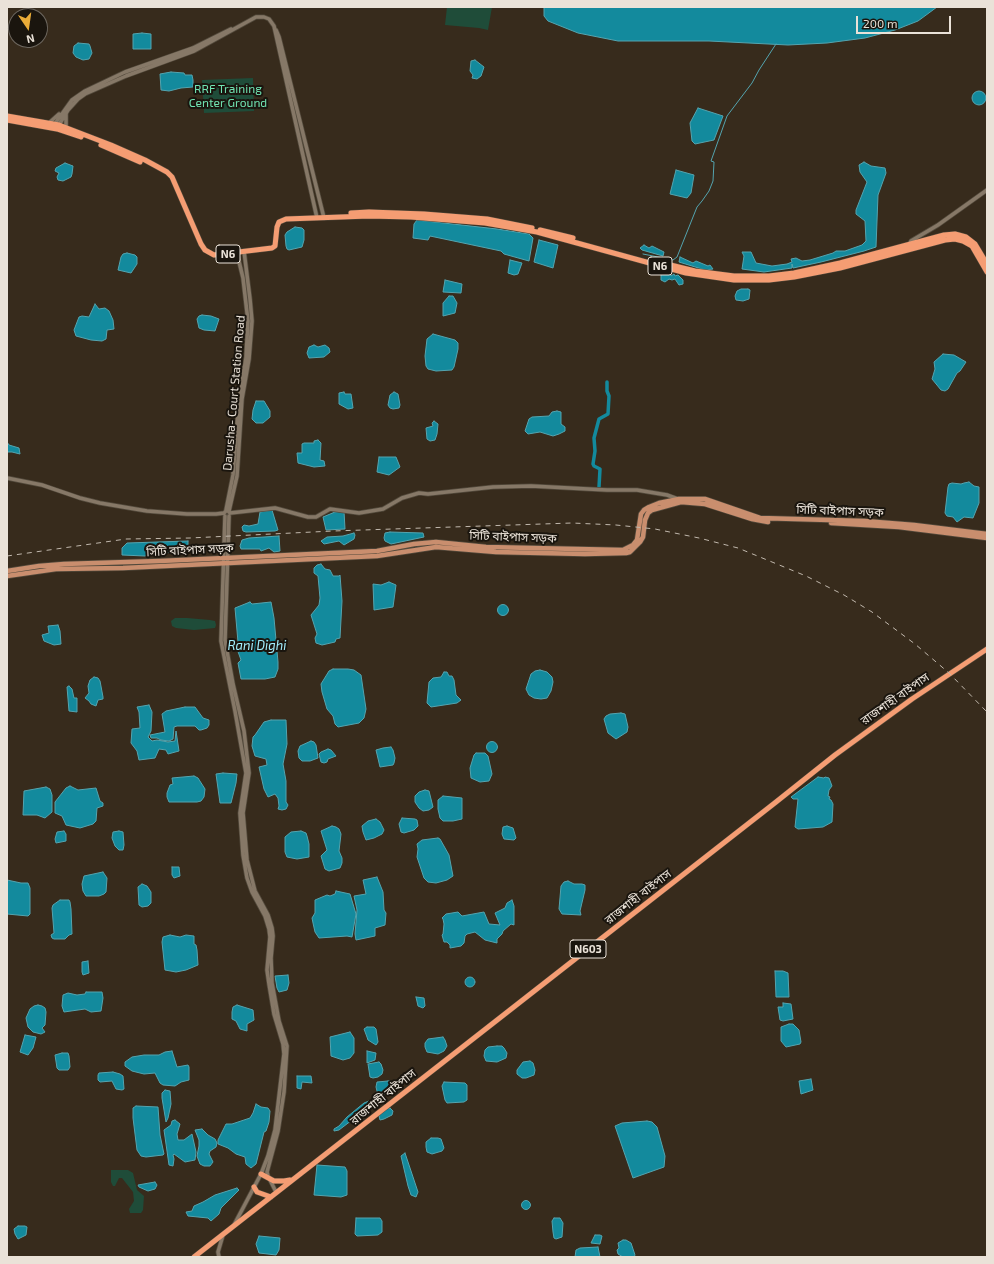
<!DOCTYPE html>
<html>
<head>
<meta charset="utf-8">
<style>
  body { margin:0 }
  #map { position:relative; width:994px; height:1264px; overflow:hidden; background:#372b1c; font-family:"Exo 2",sans-serif }
  canvas { display:block }
  .frame { position:absolute; inset:0; border:8px solid #eae2d8; pointer-events:none }
  .north { position:absolute; left:8px; top:8px; width:40px; height:40px; box-sizing:border-box; background:#1a150e; border:1px solid #6d675f; border-radius:50%; rotate:167deg; font-size:11px; font-weight:700; line-height:16px; text-align:center; color:#eae2d8 }
  .north::after { content:''; display:block; margin:auto; width:14px; height:18px; background:#e9ab38; clip-path:polygon(50% 0,100% 100%,50% 72%,0 100%) }
  .scale { position:absolute; left:856px; top:16px; width:95px; height:18px; box-sizing:border-box; border:2px solid #eae2d8; border-top:0; padding-left:5px; font-size:12px; line-height:14px; white-space:nowrap; color:#eae2d8; -webkit-text-stroke:3px #1a150e; paint-order:stroke }
</style>
</head>
<body>
<div id="map">
<canvas width="994" height="1264"></canvas>
<div class="frame"></div>
<div class="north">N</div>
<div class="scale">200 m</div>
</div>
<script>
const g = document.querySelector('canvas').getContext('2d');
g.lineJoin = 'round';
function fill(path, color) {
  g.fillStyle = color;
  g.fill(path, 'evenodd');
}
function shape(rows) {
  const path = new Path2D();
  for (const r of rows) {
    if (r.length === 3) {
      path.moveTo(r[0] + r[2], r[1]);
      path.arc(r[0], r[1], r[2], 0, 2 * Math.PI);
      continue;
    }
    path.moveTo(r[0], r[1]);
    for (let i = 2; i < r.length; i += 2) path.lineTo(r[i], r[i + 1]);
  }
  return path;
}
function strokePath(path, color, width, dash) {
  g.strokeStyle = color;
  g.lineWidth = width;
  g.lineCap = dash ? 'butt' : 'round';
  g.setLineDash(dash || []);
  g.stroke(path);
}
function label(font, color, halo, rows, align = 'center') {
  g.font = font + ' "Exo 2","Noto Sans Bengali",sans-serif';
  g.lineWidth = 4;
  g.setLineDash([]);
  g.textBaseline = 'middle';
  g.strokeStyle = halo;
  g.fillStyle = color;
  for (const [text, x, y, turn = 0] of rows) {
    g.save();
    g.translate(x, y);
    g.rotate((+turn || 0) * Math.PI / 180);
    g.textAlign = isNaN(turn) ? turn : align;
    if (halo) g.strokeText(text, 0, 0);
    g.fillText(text, 0, 0);
    g.restore();
  }
}
const green = shape([
  [447,7,492,7,488,30,479,28,445,25],
  [253,78,254,111,204,113,202,80],
  [175,618,187,618,210,620,215,621,216,625,215,628,194,630,176,628,172,626,171,621],
  [111,1170,128,1170,133,1173,137,1190,144,1196,143,1210,141,1213,130,1213,129,1209,134,1201,133,1192,122,1178,119,1178,115,1186,113,1186,111,1182]
]);
const water = shape([
  [544,7,937,7,918,21,895,30,865,38,827,43,788,45,709,41,618,41,578,33,548,21,544,16,544,7],
  [142,33,151,34,151,49,133,49,133,34,142,33],
  [78,43,89,44,90,46,92,53,89,59,83,60,76,57,73,53,74,46,78,43],
  [475,60,484,67,481,76,477,79,472,78,473,75,470,71,471,61,475,60],
  [171,72,184,73,185,75,192,75,193,80,193,87,181,88,169,91,161,90,160,74,171,72],
  [979,98,7],
  [698,108,723,116,714,140,695,144,692,141,690,123,698,108],
  [864,162,871,166,885,168,886,173,878,195,876,247,864,251,821,262,793,268,792,264,792,268,764,272,742,269,744,256,742,252,751,252,756,263,772,266,787,264,792,262,791,259,796,258,802,261,810,260,833,253,836,251,845,251,862,245,866,241,865,221,856,214,856,210,867,182,860,172,859,165,864,162],
  [65,163,73,166,72,174,71,177,63,181,58,180,57,177,59,173,55,171,56,168,65,163],
  [676,170,694,175,691,193,687,198,670,194,676,170],
  [417,220,497,229,529,234,533,238,529,261,504,254,501,251,430,236,428,240,413,238,414,224,417,220],
  [295,227,302,228,304,230,304,240,302,247,289,250,287,249,286,246,285,235,287,232,295,227],
  [539,240,558,245,553,268,534,262,539,240],
  [644,245,649,248,652,246,664,252,663,256,642,250,640,248,644,245],
  [127,253,135,255,137,257,137,264,131,273,118,270,121,257,123,254,127,253],
  [680,257,693,263,696,261,708,266,710,265,713,269,705,270,679,262,680,257],
  [510,260,522,263,518,274,514,275,508,273,510,260],
  [663,274,670,274,671,276,674,274,675,276,678,275,683,280,683,284,679,285,675,279,672,280,669,279,665,282,661,280,661,275,663,274],
  [445,280,462,284,461,293,443,292,445,280],
  [748,289,750,290,749,299,743,301,736,300,735,296,737,291,741,289,748,289],
  [449,296,453,296,457,303,455,313,443,316,443,303,449,296],
  [95,304,99,309,105,308,109,311,113,320,114,329,107,330,106,339,102,341,91,340,76,336,74,330,79,317,82,316,89,317,95,304],
  [202,315,211,316,219,319,215,331,204,330,199,328,197,319,199,316,202,315],
  [433,334,455,340,458,343,458,349,454,367,452,370,436,371,428,369,426,366,425,356,427,339,433,334],
  [314,345,318,347,325,345,329,348,330,352,324,357,309,358,307,353,309,347,314,345],
  [943,354,954,355,966,362,960,371,957,373,948,389,945,391,941,390,932,379,935,369,934,362,943,354],
  [344,392,345,394,351,394,353,408,348,409,339,404,339,393,344,392],
  [394,392,398,394,400,405,399,408,393,409,390,408,388,405,390,395,394,392],
  [256,401,264,401,270,411,270,417,263,423,256,423,252,419,253,410,256,401],
  [557,411,561,412,561,424,565,427,565,431,559,434,553,436,540,432,528,434,525,431,529,419,532,417,549,416,552,412,557,411],
  [434,421,438,424,437,434,435,440,430,441,427,439,426,428,433,426,432,423,434,421],
  [318,440,321,443,320,460,324,461,325,466,314,467,298,463,297,453,302,453,302,444,304,443,314,443,314,441,318,440],
  [7,442,9,445,19,448,20,454,12,452,7,452,7,442],
  [379,457,396,457,400,467,389,475,377,472,379,457],
  [969,482,974,486,979,487,979,503,973,518,964,517,957,522,953,517,947,516,945,513,948,487,949,484,952,483,961,484,964,483,969,482],
  [272,510,278,530,275,531,246,532,243,531,242,527,244,525,249,526,258,524,260,512,272,510],
  [344,511,345,529,326,530,323,517,335,512,344,511],
  [390,532,423,533,424,537,391,544,385,541,384,538,385,533,390,532],
  [354,533,355,535,354,539,344,545,339,541,324,544,321,541,327,537,343,536,354,533],
  [279,536,280,551,274,552,269,548,261,551,260,549,241,549,240,546,242,540,249,538,279,536],
  [188,541,188,552,153,553,145,556,122,555,122,548,127,543,188,541],
  [321,564,325,569,330,570,333,576,339,576,340,575,342,601,340,638,336,639,335,642,322,645,316,643,315,638,317,634,311,615,319,605,320,598,318,576,314,573,314,568,317,565,321,564],
  [389,582,396,585,393,607,374,610,373,584,381,585,389,582],
  [250,602,252,604,271,602,274,618,278,662,278,669,275,677,265,679,241,679,238,663,241,660,236,646,238,642,235,608,250,602],
  [503,610,5.5],
  [58,625,60,631,61,644,54,645,44,641,42,635,49,633,48,626,58,625],
  [333,669,348,669,354,670,361,675,366,709,364,718,359,723,338,727,335,724,333,716,327,709,322,692,321,684,329,671,333,669],
  [540,670,547,672,552,677,553,682,551,691,547,698,541,699,534,698,529,695,526,689,531,674,535,671,540,670],
  [444,672,447,672,449,676,452,676,454,680,456,695,461,700,457,703,431,707,427,703,429,682,433,678,441,677,444,672],
  [94,677,98,678,100,681,103,697,103,699,98,700,96,706,91,704,89,701,85,698,89,693,88,686,90,680,94,677],
  [69,686,72,689,74,698,77,698,77,712,69,711,67,687,69,686],
  [149,705,152,712,151,731,148,737,152,741,157,740,168,742,175,741,176,731,179,751,168,754,166,750,159,749,155,758,139,760,137,751,131,743,132,729,140,728,139,712,137,707,149,705],
  [185,707,195,707,203,718,209,720,209,725,207,728,201,730,199,730,195,726,177,726,174,727,173,739,169,741,161,740,157,738,151,738,150,735,165,732,162,714,166,711,185,707],
  [621,713,625,714,628,727,627,732,616,739,608,733,604,719,606,716,610,714,621,713],
  [271,720,286,720,287,744,283,764,286,781,286,802,288,805,286,809,282,810,278,809,279,806,278,798,275,794,268,797,264,789,259,767,267,765,266,759,255,756,252,746,253,737,255,735,264,722,271,720],
  [311,741,314,742,316,745,318,758,310,761,302,761,299,758,298,751,300,746,311,741],
  [492,747,5.5],
  [391,747,393,750,395,758,394,763,393,765,380,767,376,750,383,748,391,747],
  [328,749,331,750,336,756,328,759,327,762,324,763,321,762,319,754,321,752,328,749],
  [476,753,485,753,488,756,492,774,489,781,480,782,471,778,470,768,474,755,476,753],
  [223,773,237,774,236,783,231,803,220,803,216,774,223,773],
  [194,776,198,778,205,789,204,797,201,801,197,802,169,802,167,797,167,793,170,785,173,784,172,778,194,776],
  [818,777,824,778,825,777,829,778,832,786,829,790,828,796,830,797,829,799,831,800,833,804,832,822,823,827,798,829,795,827,798,799,793,799,791,797,818,777],
  [70,786,78,790,96,788,100,801,103,803,103,806,97,808,96,821,93,824,80,828,66,825,62,816,55,813,55,802,66,788,70,786],
  [46,787,50,789,52,795,52,812,45,818,37,815,23,815,24,791,46,787],
  [425,790,429,791,433,807,429,810,423,811,419,808,415,802,415,796,419,792,425,790],
  [443,796,462,798,462,819,453,821,443,821,440,818,438,809,438,800,443,796],
  [402,818,415,819,417,820,418,826,414,830,404,833,401,832,399,824,402,818],
  [376,819,380,822,384,830,382,834,374,838,366,840,363,832,362,826,368,821,376,819],
  [332,826,336,827,339,829,341,834,339,851,342,858,342,863,340,868,329,871,325,869,321,856,327,850,321,831,332,826],
  [507,826,513,828,516,838,514,840,504,839,502,834,503,827,507,826],
  [64,831,66,834,66,841,56,843,55,839,57,832,64,831],
  [119,831,123,832,124,845,123,850,119,850,115,846,112,838,113,832,119,831],
  [301,831,306,833,307,836,309,844,309,857,297,859,287,857,285,852,285,837,291,832,301,831],
  [438,838,440,839,449,855,453,876,447,880,436,883,428,882,424,878,417,857,418,849,417,844,422,840,438,838],
  [172,867,179,867,180,876,174,878,172,875,172,867],
  [103,872,107,878,106,892,104,894,99,896,86,896,83,891,82,884,84,876,103,872],
  [377,877,383,892,384,910,386,913,385,925,375,928,375,936,356,940,355,934,357,910,354,896,366,894,363,880,377,877],
  [7,880,21,883,28,883,30,888,30,914,28,916,7,914,7,880],
  [568,881,574,884,582,884,585,885,585,890,580,911,581,915,562,914,559,909,561,886,564,882,568,881],
  [142,884,147,886,151,892,151,903,148,906,142,907,139,905,138,887,142,884],
  [336,891,350,894,356,914,352,937,347,936,319,938,315,932,313,923,312,918,315,913,315,900,327,895,330,896,335,894,336,891],
  [60,900,69,900,70,902,71,909,72,934,69,935,65,939,54,939,52,938,51,935,54,933,52,908,53,905,60,900],
  [512,900,514,906,514,925,511,924,503,931,502,934,497,939,497,943,485,940,475,932,467,934,465,936,464,943,461,946,450,948,450,945,447,942,444,942,442,935,443,934,444,924,443,919,442,918,446,914,458,912,462,916,484,912,489,924,500,925,495,913,505,908,507,903,512,900],
  [170,935,180,937,186,935,194,936,194,944,196,945,197,950,198,965,186,970,176,972,165,970,162,942,163,937,170,935],
  [88,961,89,973,83,975,82,972,82,962,88,961],
  [775,971,783,971,788,973,789,997,776,997,775,971],
  [288,975,289,983,287,990,279,992,277,988,275,976,288,975],
  [470,982,5],
  [86,992,102,992,103,998,101,1011,91,1012,85,1009,64,1012,62,1006,63,995,68,993,77,995,85,994,86,992],
  [416,997,424,998,425,1006,423,1008,418,1006,416,997],
  [783,1003,791,1004,793,1019,783,1021,780,1020,778,1007,783,1007,783,1003],
  [38,1005,42,1006,45,1008,46,1012,45,1025,42,1028,45,1032,41,1034,33,1032,28,1027,26,1018,30,1009,34,1006,38,1005],
  [237,1005,253,1010,254,1020,247,1024,247,1031,240,1029,236,1021,232,1019,232,1012,233,1007,237,1005],
  [789,1024,793,1024,799,1030,801,1042,800,1044,786,1047,781,1041,781,1027,789,1024],
  [367,1027,374,1027,376,1029,378,1042,376,1045,368,1040,367,1037,364,1029,367,1027],
  [350,1032,354,1038,354,1053,350,1058,343,1060,331,1056,330,1037,350,1032],
  [25,1035,36,1037,33,1048,28,1055,20,1052,25,1035],
  [443,1037,445,1040,447,1046,444,1051,438,1054,427,1052,425,1047,425,1043,428,1039,443,1037],
  [497,1046,502,1046,504,1048,507,1053,506,1058,497,1062,486,1061,484,1056,485,1050,488,1047,497,1046],
  [172,1051,177,1067,188,1065,189,1067,189,1080,181,1082,175,1086,163,1085,160,1083,155,1073,144,1074,132,1071,125,1066,125,1062,132,1057,144,1055,159,1055,165,1052,172,1051],
  [367,1051,376,1053,375,1060,367,1063,367,1051],
  [62,1053,68,1053,69,1056,70,1067,68,1070,59,1070,57,1068,55,1055,62,1053],
  [530,1061,533,1063,535,1070,534,1075,526,1078,522,1078,517,1074,517,1070,523,1062,530,1061],
  [379,1062,381,1064,383,1070,382,1074,378,1077,373,1078,370,1077,368,1064,379,1062],
  [113,1072,120,1074,123,1076,124,1089,122,1090,116,1089,112,1081,100,1082,98,1080,98,1075,99,1073,113,1072],
  [297,1076,311,1076,312,1083,302,1082,301,1089,297,1088,297,1076],
  [811,1079,813,1090,801,1094,799,1081,811,1079],
  [388,1081,391,1081,394,1087,379,1099,376,1087,377,1082,388,1081],
  [444,1082,465,1083,467,1085,467,1100,464,1102,447,1103,445,1100,442,1086,444,1082],
  [165,1090,170,1091,171,1104,168,1118,166,1122,162,1098,162,1093,165,1090],
  [369,1101,370,1104,369,1107,339,1130,334,1131,334,1129,339,1126,347,1117,364,1103,369,1101],
  [256,1104,261,1107,268,1108,270,1111,269,1122,266,1131,264,1132,256,1164,251,1168,246,1164,245,1157,236,1154,228,1148,218,1144,218,1140,226,1124,232,1124,250,1118,253,1113,256,1104],
  [136,1106,158,1107,160,1135,164,1154,163,1155,146,1157,141,1156,137,1150,133,1118,133,1108,136,1106],
  [390,1108,393,1111,392,1115,384,1119,380,1120,379,1116,382,1112,385,1109,390,1108],
  [175,1120,180,1124,177,1134,178,1140,184,1140,192,1134,196,1152,195,1160,185,1162,174,1154,173,1155,174,1159,173,1166,169,1165,164,1130,171,1125,172,1121,175,1120],
  [647,1121,652,1122,657,1127,665,1156,664,1167,633,1178,615,1126,622,1123,647,1121],
  [202,1129,208,1135,215,1139,217,1143,216,1147,210,1151,209,1154,213,1162,210,1166,204,1166,200,1164,197,1156,199,1146,199,1140,195,1130,202,1129],
  [431,1138,438,1138,441,1139,444,1148,442,1151,432,1154,427,1152,426,1147,426,1142,431,1138],
  [405,1153,418,1192,416,1197,411,1195,408,1186,401,1156,405,1153],
  [317,1165,345,1167,347,1171,347,1195,341,1197,314,1195,317,1165],
  [155,1182,157,1185,155,1189,148,1191,139,1187,138,1185,155,1182],
  [237,1188,239,1190,221,1208,219,1214,211,1221,208,1218,188,1216,186,1212,192,1211,194,1206,203,1202,215,1195,237,1188],
  [526,1205,4.5],
  [356,1218,380,1218,382,1221,382,1232,378,1235,357,1236,355,1234,356,1218],
  [554,1218,560,1218,563,1223,562,1237,556,1239,554,1238,553,1232,552,1221,554,1218],
  [18,1226,25,1226,27,1227,26,1235,18,1239,15,1234,14,1229,18,1226],
  [595,1235,600,1235,602,1236,600,1244,591,1243,595,1235],
  [259,1236,280,1238,279,1250,276,1255,259,1253,256,1244,259,1236],
  [623,1240,626,1240,631,1243,635,1255,634,1257,623,1257,618,1254,617,1250,619,1248,618,1243,623,1240],
  [598,1247,600,1257,575,1257,576,1250,580,1248,598,1247]
]);
const stream = shape([
  [643,254,673,260,677,257,697,207,702,201,709,191,713,181,714,162,711,161,727,116,752,83,759,70,776,44]
]);
const canal = shape([
  [599,487,600,469,594,466,593,464,595,451,594,438,599,419,608,414,609,396,607,391,607,382]
]);
const minor = shape([
  [276,30,279,37,324,218],
  [49,123,59,114],
  [54,125,72,100,85,91,125,72,193,48,231,29],
  [59,125,68,110,78,99,85,94,126,76,194,51,256,17,264,17,269,19,274,26,317,218],
  [66,127,66,114],
  [909,245,911,241,938,225,987,190],
  [7,478,42,485,80,498,100,503,147,511,187,514,216,514,224,513,227,510,230,513,275,508,308,517,316,517,330,509,359,513,383,509,402,498,419,493,428,494,493,487,531,486,607,490,637,490,667,495,678,499],
  [226,510,233,475,239,399,246,358,248,321,243,278,237,253],
  [229,511,237,476,242,399,249,359,252,321,250,299,244,251],
  [225,516,221,641,235,711,246,773,240,813,243,855,247,878,252,892,265,916,269,929,270,937,267,970,269,984,274,1014,283,1044,284,1054,275,1130,268,1156,261,1174,234,1225],
  [229,516,225,640,233,684,244,731,249,773,243,813,247,860,255,891,268,915,272,928,273,936,271,958,272,983,279,1021,287,1046,284,1092,278,1131,267,1172,268,1176,276,1192],
  [219,1257,218,1252,223,1235]
]);
const major = shape([
  [831,523,899,527,987,538],
  [7,571,39,566,64,564,160,561,377,551,414,544,436,542,486,547,623,550,633,545,637,540,641,514,644,510,649,507,659,503,679,499,705,499,760,518,864,521,914,525,987,534],
  [7,576,56,569,123,568,377,556,436,547,496,552,585,554,626,553,630,552,640,542,643,537,645,520,648,513,652,510,681,502,705,504,752,519,768,522]
]);
const highway = shape([
  [7,116,59,125,111,145,145,160,167,172,172,177,201,244,205,250,214,255,272,248,275,246,277,227,279,222,286,219,369,216,411,217,485,223,537,232,686,273,734,280,769,280,794,277,840,268,945,240,955,239,963,241,972,246,987,272],
  [7,120,57,129,81,137],
  [101,145,140,162],
  [351,213,369,212,424,214,487,219,532,228],
  [540,230,573,238],
  [654,261,695,271,734,276,769,276,794,273,840,263,944,235,955,234,966,237,975,244,987,264],
  [261,1174,274,1181,284,1181,290,1180],
  [254,1187,257,1192,271,1197],
  [194,1257,776,802,835,755,912,699,987,649]
]);
const rail = shape([
  [7,556,126,539,190,538,333,531,572,523,616,525,655,529,699,538,738,548,806,576,844,595,872,612,915,644,949,673,987,712]
]);
const shields = [
  [228,254,24],
  [660,266,24],
  [588,949,36]
];
const shieldNames = [
  ["N6",228,254],
  ["N6",660,266],
  ["N603",588,949]
];
const parkNames = [
  ["RRF Training",228,89],
  ["Center Ground",228,103]
];
const streetNames = [
  ["Darusha- Court Station Road",234,393,-85],
  ["সিটি বাইপাস সড়ক",840,511,2],
  ["সিটি বাইপাস সড়ক",513,537,2],
  ["সিটি বাইপাস সড়ক",190,550,-3],
  ["রাজশাহী বাইপাস",895,699,-35],
  ["রাজশাহী বাইপাস",638,897,-38],
  ["রাজশাহী বাইপাস",383,1097,-39]
];
const waterNames = [
  ["Rani Dighi",257,646]
];
fill(green, '#1f4c39');
fill(water, '#138a9d');
strokePath(water, '#54a4af', 1);
strokePath(stream, '#54a4af', 1);
strokePath(canal, '#138a9d', 3.5);
strokePath(minor, '#534a3c', 5);
strokePath(major, '#534a3c', 6);
strokePath(highway, '#534a3c', 6);
strokePath(minor, '#867867', 3.5);
strokePath(major, '#c98e6e', 4.5);
strokePath(highway, '#f59d73', 5);
strokePath(rail, '#c1b8ad', 1, [5, 5]);
for (const [x, y, w] of shields) {
  const box = new Path2D();
  box.roundRect(x - w / 2, y - 9, w, 18, 3);
  g.fillStyle = '#1a150e';
  g.fill(box);
  strokePath(box, '#eae2d8', 1);
}
label('bold 11px', '#eae2d8', null, shieldNames);
label('12px', '#71e5b3', '#1a150e', parkNames);
label('12px', '#eae2d8', '#1a150e', streetNames);
label('italic 13px', '#a2eefd', '#1a150e', waterNames);
</script>
</body>
</html>
